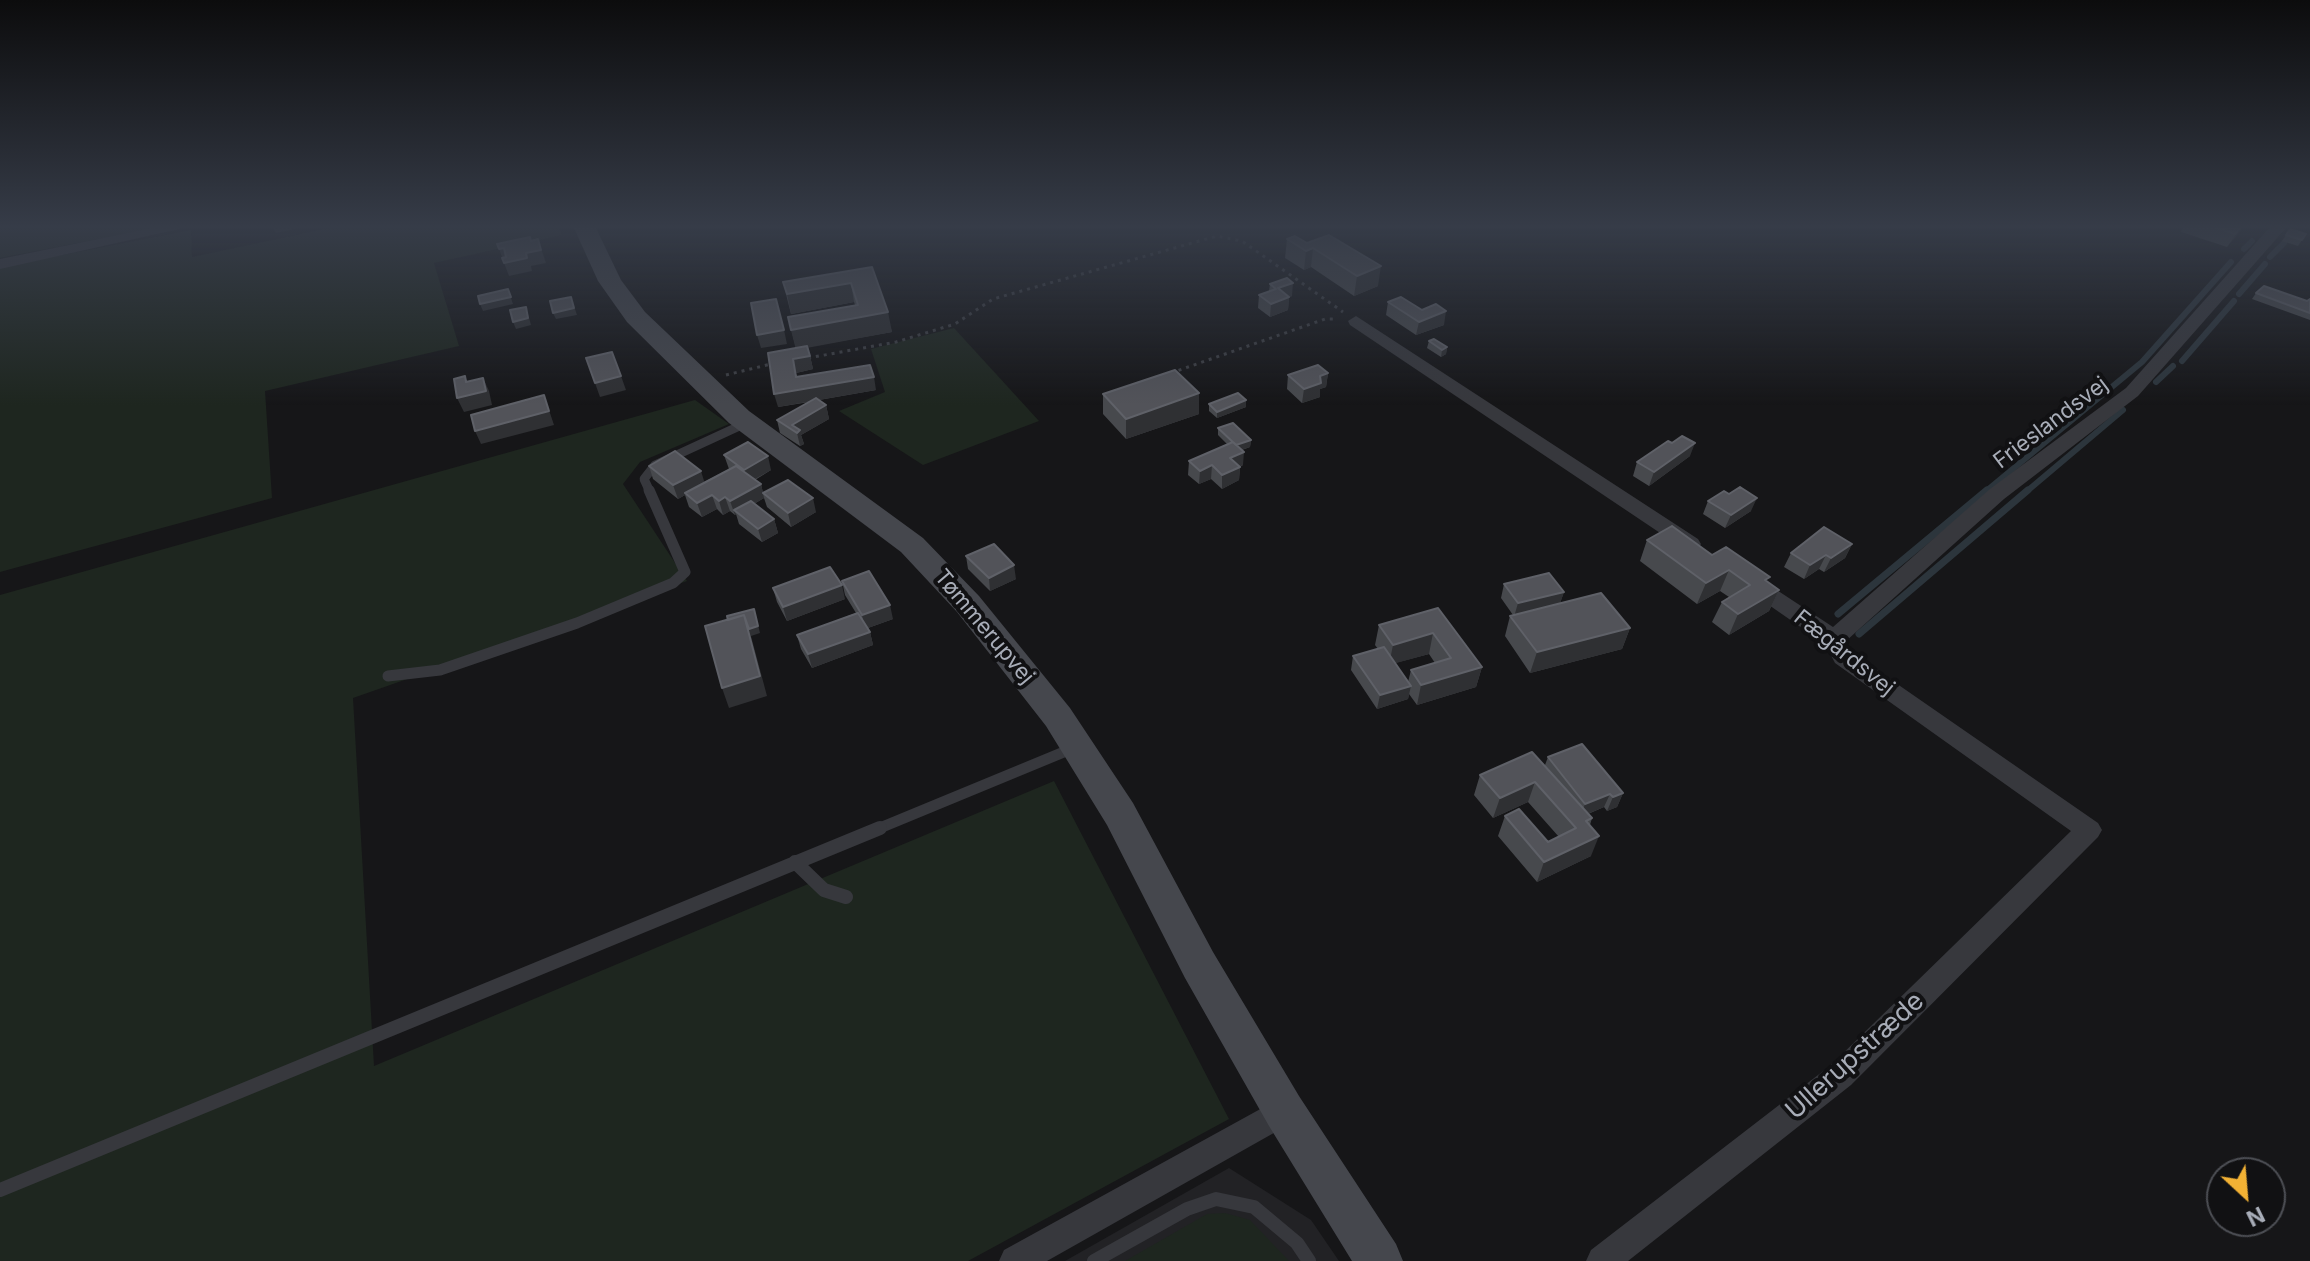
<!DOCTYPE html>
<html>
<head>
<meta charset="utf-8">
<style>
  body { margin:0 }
  #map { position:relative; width:2310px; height:1261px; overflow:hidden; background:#161618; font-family:Inter,sans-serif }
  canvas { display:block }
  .north { position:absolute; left:2206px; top:1157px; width:80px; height:80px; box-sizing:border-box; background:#111113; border:2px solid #4d4f55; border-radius:50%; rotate:154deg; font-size:22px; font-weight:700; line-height:32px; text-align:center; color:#a8adb8 }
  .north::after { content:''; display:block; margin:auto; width:28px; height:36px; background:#f2b134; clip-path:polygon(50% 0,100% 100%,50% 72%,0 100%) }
</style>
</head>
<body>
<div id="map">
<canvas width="2310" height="1261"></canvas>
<div class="north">N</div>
</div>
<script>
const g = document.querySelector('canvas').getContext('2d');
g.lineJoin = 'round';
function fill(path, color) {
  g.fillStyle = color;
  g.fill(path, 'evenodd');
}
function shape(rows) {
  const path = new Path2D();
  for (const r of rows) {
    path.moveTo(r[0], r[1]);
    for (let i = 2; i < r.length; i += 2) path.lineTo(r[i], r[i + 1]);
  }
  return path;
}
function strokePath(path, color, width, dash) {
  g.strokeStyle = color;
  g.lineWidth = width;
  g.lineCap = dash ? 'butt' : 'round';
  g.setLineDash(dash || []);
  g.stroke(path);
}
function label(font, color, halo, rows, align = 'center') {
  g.font = font + ' Inter,sans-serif';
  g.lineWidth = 8;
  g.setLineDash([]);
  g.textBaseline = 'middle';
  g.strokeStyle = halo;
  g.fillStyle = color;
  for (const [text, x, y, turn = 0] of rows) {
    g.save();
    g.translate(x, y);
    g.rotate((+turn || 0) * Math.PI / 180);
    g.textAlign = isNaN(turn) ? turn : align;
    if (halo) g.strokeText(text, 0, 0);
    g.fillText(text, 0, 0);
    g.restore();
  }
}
const built = shape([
  [1229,1168,1311,1220,1339,1261,1065,1261]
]);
const green = shape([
  [0,228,156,228,0,258],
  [329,228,559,228,562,235,434,263,459,346,265,391,272,498,0,572,0,267,191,230,192,257],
  [954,328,1039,421,923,465,839,411,885,392,871,349],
  [695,400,729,424,640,462,623,484,687,581,353,698,374,1066,1054,781,1229,1119,968,1261,0,1261,0,595],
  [1225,1213,1250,1220,1289,1261,1125,1261,1207,1214]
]);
const streamFar1 = shape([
  [2244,249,2252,241],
  [2270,257,2284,243],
  [2239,294,2265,264],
  [2182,361,2234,301],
  [2156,382,2173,366],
  [1985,492,2142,362,2231,262],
  [2026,492,2123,410]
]);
const stream = shape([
  [1838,614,1987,490],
  [1859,634,2028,490]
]);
const path = shape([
  [808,358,896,342,955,324,993,299,1217,236,1242,241,1343,312],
  [1171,373,1325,319,1337,319],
  [726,375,771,364]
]);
const laneFar2 = shape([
  [650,492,644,479,655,465,746,423]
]);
const laneFar1 = shape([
  [388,676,440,670,577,623,673,583,685,572,649,490],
  [875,830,1076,747]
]);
const lane = shape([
  [795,862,824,890,846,897],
  [0,1190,880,828],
  [1094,1261,1187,1209,1216,1199,1254,1207,1297,1243,1309,1261]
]);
const street = shape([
  [152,228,184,228,0,269,0,259,152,228],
  [2269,228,2286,228,2138,396,2004,499,1846,641,1851,652,2098,823,2102,830,2098,837,1851,1085,1628,1261,1586,1261,1591,1250,1831,1065,2071,831,1835,663,1825,644,1743,587,1739,582,1743,577,1757,577,1833,627,1990,489,2126,388,2269,228],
  [1356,316,1698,539,1701,544,1698,549,1684,549,1350,325,1348,321,1356,316],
  [1284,1096,1295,1101,1299,1111,1295,1121,1047,1261,999,1261,1004,1250,1284,1096]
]);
const secondary = shape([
  [574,228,596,228,621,280,645,312,749,411,923,538,979,596,1070,708,1133,803,1213,952,1299,1096,1396,1244,1403,1261,1352,1261,1269,1126,1185,978,1107,825,1046,726,957,612,901,552,729,423,627,322,598,281,574,228]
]);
const wall = shape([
  [2183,228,2242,228,2227,247,2181,232],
  [2290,229,2306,234,2298,246,2282,241],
  [1295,236,1378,286,1354,296,1311,267,1304,270,1285,258,1287,239],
  [872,267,892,332,808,347,813,369,796,373,797,377,876,390,819,400,826,405,829,419,801,435,804,444,800,446,780,433,777,420,809,402,778,407,796,348,788,317,855,305,854,302,791,314,783,282],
  [1270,284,1292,296,1289,297,1288,310,1270,317,1258,308,1259,295,1269,291],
  [2256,293,2307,301,2310,299,2310,320,2252,299],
  [1388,302,1422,310,1444,325,1416,335,1386,315],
  [1429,341,1447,347,1446,354,1441,357,1427,348],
  [1328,373,1326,387,1320,389,1320,397,1302,403,1287,389,1288,375],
  [1103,394,1199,414,1126,439,1103,414],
  [1246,400,1246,407,1217,418,1209,411,1209,404],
  [1218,428,1251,440,1250,447,1242,450,1243,465,1240,467,1239,480,1222,489,1211,479,1199,484,1188,475,1189,461,1227,444,1218,435],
  [724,455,771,470,755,480,761,484,763,493,816,512,791,527,767,507,764,498,754,504,774,519,778,533,762,542,739,524,736,514,735,515,730,511,723,515,717,509,702,517,689,507,685,495,678,499,653,479,649,466,704,482,729,469],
  [1690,456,1649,486,1633,476,1637,462],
  [1729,494,1751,511,1725,528,1703,514,1708,501],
  [1647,540,1712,555,1768,582,1779,590,1769,611,1729,635,1712,622,1722,602,1729,597,1720,591,1697,604,1640,561],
  [1852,544,1845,558,1824,572,1819,569,1804,579,1784,567,1791,553],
  [966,556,1016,579,990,591,968,569],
  [842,581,893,619,868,628,870,632,873,645,812,668,801,649,797,635,856,613,845,595],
  [1504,584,1564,592,1560,603,1630,628,1622,649,1530,673,1505,636,1510,616,1513,615,1501,598],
  [773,588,845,599,787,621,777,602],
  [1438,608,1482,667,1476,687,1417,705,1409,694,1408,699,1377,709,1351,670,1353,656,1378,649,1375,645,1379,625],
  [1429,654,1435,663,1411,670,1408,682,1395,663],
  [1548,757,1623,793,1617,807,1607,811,1604,807,1588,814,1592,818,1590,825,1591,856,1537,882,1498,836,1505,816,1548,842,1559,837,1528,802,1493,818,1474,795,1480,775,1545,765]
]);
const shadedWall = shape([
  [273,228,299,228,276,233],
  [2240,228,2242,228,2238,234,2227,247],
  [538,239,546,263,531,266,532,271,509,276,504,263,526,253],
  [504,248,509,261,504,262,499,249],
  [1313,248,1311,267,1304,270,1306,251],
  [1381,266,1378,286,1354,296,1357,276],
  [851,283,854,302,791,314,787,294],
  [1293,283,1292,296,1277,301,1278,288],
  [508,289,513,304,483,311,480,304],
  [571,297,577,315,556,319,553,313],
  [1289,297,1288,310,1270,317,1271,304],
  [526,307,531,325,516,329,513,322],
  [1446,311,1444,325,1416,335,1419,322],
  [888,312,892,332,796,350,791,330],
  [784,330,787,344,761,348,757,335],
  [1447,347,1446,354,1441,357,1442,350],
  [810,356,813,369,796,373,799,390,874,377,876,390,778,407,774,394,793,359],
  [1328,373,1326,387,1320,389,1320,397,1302,403,1304,389,1320,376],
  [465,376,472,390,483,378,489,391,492,405,464,412,457,398,466,382],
  [621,376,626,390,600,397,595,383],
  [1199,393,1199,414,1126,439,1126,419],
  [544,395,554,425,481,444,475,431],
  [1246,400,1246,407,1217,418,1217,412],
  [826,405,829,419,801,435,804,444,800,446,797,433,792,425],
  [1251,440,1250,447,1235,452,1235,446],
  [1695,443,1690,456,1649,486,1654,472],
  [1244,452,1243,465,1229,471,1230,458],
  [768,456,771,470,748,483,744,470],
  [1212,465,1211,479,1199,484,1200,471],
  [1240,467,1239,480,1222,489,1222,475],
  [701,471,705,484,678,499,673,485],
  [761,484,764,498,738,513,734,510,736,514,735,515,730,501],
  [712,495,717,509,702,517,697,503],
  [725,497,730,511,723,515,719,501],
  [813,498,816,512,791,527,788,513],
  [1757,498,1751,511,1725,528,1731,515],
  [774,519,778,533,762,542,758,529],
  [1852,544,1845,558,1824,572,1831,558],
  [1826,555,1819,569,1804,579,1810,565],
  [1014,565,1016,579,990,591,989,578],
  [1729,570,1720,591,1697,604,1706,583],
  [842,585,845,599,787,621,783,607],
  [1779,590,1769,611,1729,635,1738,614],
  [1564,592,1559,606,1514,617,1518,603],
  [890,605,893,619,865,629,862,615],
  [756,616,760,633,751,636,767,696,729,708,722,688,734,640],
  [1630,628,1622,649,1530,673,1537,652],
  [870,632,873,645,812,668,808,654],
  [1433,633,1429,654,1389,665,1393,645],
  [1482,667,1476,687,1417,705,1421,685],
  [1411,686,1408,699,1377,709,1380,695],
  [1535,782,1528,802,1493,818,1500,798],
  [1623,793,1617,807,1607,811,1613,797],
  [1610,794,1604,807,1580,817,1585,804],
  [1599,836,1591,856,1537,882,1544,862]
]);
const building = shape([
  [2218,228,2240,228,2235,234,2218,228],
  [2290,229,2306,234,2302,240,2286,235,2290,229],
  [1329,235,1381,266,1357,276,1313,248,1306,251,1287,239,1295,236,1307,243,1329,235],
  [530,237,531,241,538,239,541,250,526,253,527,258,504,263,502,258,506,257,504,248,499,249,497,244,530,237],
  [872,267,888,312,791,330,788,317,858,305,851,283,787,294,783,282,872,267],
  [1287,278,1293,283,1278,288,1289,297,1271,304,1259,295,1276,289,1270,284,1287,278],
  [2264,286,2307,301,2310,299,2310,313,2256,293,2264,286],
  [508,289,511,297,480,304,478,296,508,289],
  [571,297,574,308,553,313,550,301,571,297],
  [1401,297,1422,310,1436,304,1446,311,1419,322,1388,302,1401,297],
  [776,299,784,330,757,335,751,303,776,299],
  [526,307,528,318,513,322,510,310,526,307],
  [1434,339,1447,347,1442,350,1429,341,1434,339],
  [807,346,810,356,793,359,796,377,870,365,874,377,774,394,768,353,807,346],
  [612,352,621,376,595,383,586,358,612,352],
  [1318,365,1328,373,1320,376,1321,383,1304,389,1288,375,1318,365],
  [1175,370,1199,393,1126,419,1103,394,1175,370],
  [465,376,466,382,483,378,486,391,457,398,454,379,465,376],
  [1238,393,1246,400,1217,412,1209,404,1238,393],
  [544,395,549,411,475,431,471,415,544,395],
  [816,398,826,405,792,425,800,430,797,433,777,420,816,398],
  [1233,423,1251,440,1236,445,1218,428,1233,423],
  [1682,436,1695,443,1654,472,1637,462,1668,441,1672,443,1682,436],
  [748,442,768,456,744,470,724,455,748,442],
  [1233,442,1244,452,1230,458,1240,467,1222,475,1212,465,1200,471,1189,461,1233,442],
  [675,451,701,471,673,485,649,466,675,451],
  [736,466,761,484,730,501,725,497,719,501,712,495,697,503,685,493,736,466],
  [788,480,813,498,788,513,763,493,788,480],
  [1740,487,1757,498,1731,515,1708,501,1724,491,1729,494,1740,487],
  [751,501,774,519,758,529,734,510,751,501],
  [1672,526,1712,555,1726,547,1770,577,1765,580,1779,590,1738,614,1722,602,1750,585,1729,570,1706,583,1647,540,1672,526],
  [1824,527,1852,544,1831,558,1826,555,1810,565,1791,553,1824,527],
  [994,544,1014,565,989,578,966,556,994,544],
  [830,567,842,585,783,607,773,588,830,567],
  [869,571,890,605,862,615,842,581,869,571],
  [1549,573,1564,592,1518,603,1504,584,1549,573],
  [1601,593,1630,628,1537,652,1510,616,1601,593],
  [1438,608,1482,667,1421,685,1411,670,1451,658,1433,633,1393,645,1379,625,1438,608],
  [754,609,758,626,749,629,744,615,728,620,727,616,754,609],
  [858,613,870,632,808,654,797,635,858,613],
  [744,615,760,676,722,688,705,626,744,615],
  [1384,647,1411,686,1380,695,1353,656,1384,647],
  [1582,744,1623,793,1613,797,1610,794,1585,804,1548,757,1582,744],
  [1532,752,1592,818,1586,821,1599,836,1544,862,1505,816,1519,809,1548,842,1576,828,1535,782,1500,798,1480,775,1532,752]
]);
const streetNames = [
  ["Frieslandsvej",2051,423,-37],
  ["Tømmerupvej",984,627,50],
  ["Fægårdsvej",1844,653,39]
];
const nearStreetnames = [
  ["Ullerupstræde",1855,1056,-42]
];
fill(built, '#222225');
fill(green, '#1e261f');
strokePath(streamFar1, '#2c353c', 6);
strokePath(stream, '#2c353c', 7);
strokePath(path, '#3d3f44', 3, [3, 5]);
strokePath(laneFar2, '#37383d', 9);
strokePath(laneFar1, '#37383d', 11);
strokePath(lane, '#37383d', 14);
fill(street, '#37383d');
fill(secondary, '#45474d');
fill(wall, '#47494d');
fill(shadedWall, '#2f3033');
fill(building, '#525359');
strokePath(building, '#5f6168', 2);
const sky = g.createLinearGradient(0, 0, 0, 405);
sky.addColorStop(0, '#0c0c0d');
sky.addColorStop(0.56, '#363c48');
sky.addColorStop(1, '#363c4800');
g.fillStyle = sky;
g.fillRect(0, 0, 2310, 405);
label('22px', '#a8adb8', '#111113', streetNames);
label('26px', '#a8adb8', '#111113', nearStreetnames);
</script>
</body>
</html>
